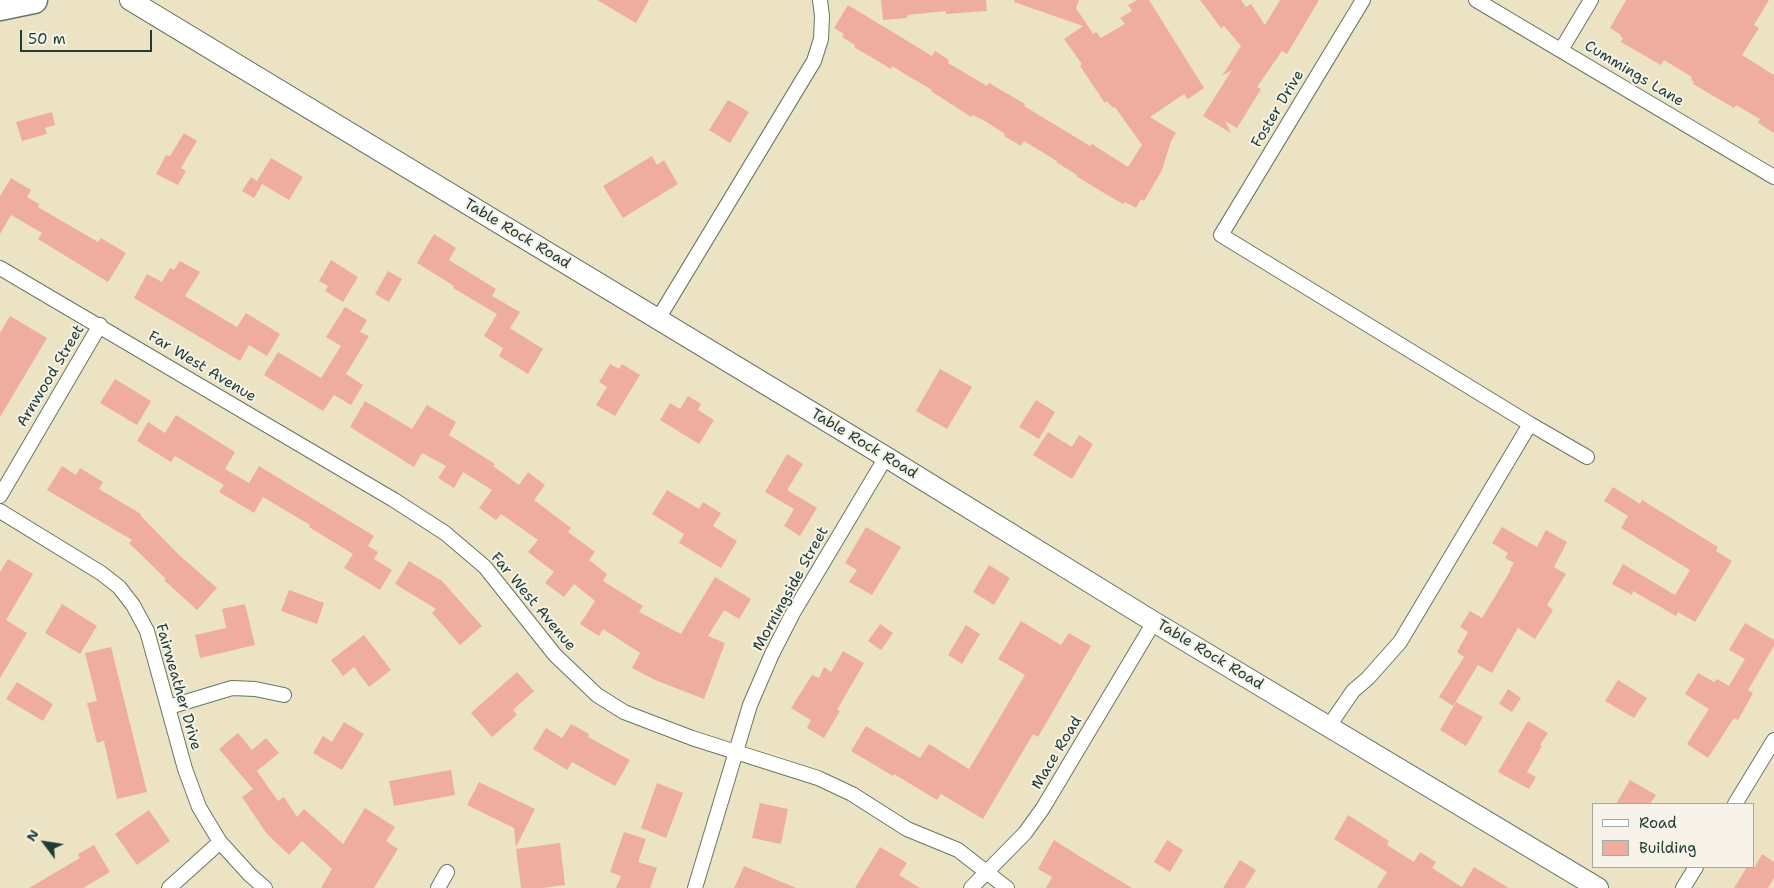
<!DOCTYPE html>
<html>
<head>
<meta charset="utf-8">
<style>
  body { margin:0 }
  #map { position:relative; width:1774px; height:888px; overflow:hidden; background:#ece3c4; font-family:"Shantell Sans",sans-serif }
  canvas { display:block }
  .legend { position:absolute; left:1592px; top:803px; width:162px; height:65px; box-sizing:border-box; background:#f7f3e8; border:1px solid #a1aaa0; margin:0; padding:6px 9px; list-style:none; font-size:15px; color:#1f3d34 }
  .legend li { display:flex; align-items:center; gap:10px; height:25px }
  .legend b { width:25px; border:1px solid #a1aaa0 }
  .north { position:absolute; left:20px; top:818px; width:50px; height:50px; -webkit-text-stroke:4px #f7f3e8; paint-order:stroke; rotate:301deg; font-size:14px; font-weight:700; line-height:20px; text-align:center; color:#1f3d34 }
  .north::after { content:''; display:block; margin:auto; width:18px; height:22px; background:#1f3d34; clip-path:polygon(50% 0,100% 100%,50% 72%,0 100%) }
  .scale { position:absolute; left:20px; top:30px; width:132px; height:22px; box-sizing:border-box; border:2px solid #1f3d34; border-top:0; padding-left:6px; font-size:15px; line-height:18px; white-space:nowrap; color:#1f3d34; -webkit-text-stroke:4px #f7f3e8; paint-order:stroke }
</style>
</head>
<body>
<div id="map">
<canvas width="1774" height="888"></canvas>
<ul class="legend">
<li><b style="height:6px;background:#fff"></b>Road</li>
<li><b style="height:14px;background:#efada1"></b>Building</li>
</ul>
<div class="north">N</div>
<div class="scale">50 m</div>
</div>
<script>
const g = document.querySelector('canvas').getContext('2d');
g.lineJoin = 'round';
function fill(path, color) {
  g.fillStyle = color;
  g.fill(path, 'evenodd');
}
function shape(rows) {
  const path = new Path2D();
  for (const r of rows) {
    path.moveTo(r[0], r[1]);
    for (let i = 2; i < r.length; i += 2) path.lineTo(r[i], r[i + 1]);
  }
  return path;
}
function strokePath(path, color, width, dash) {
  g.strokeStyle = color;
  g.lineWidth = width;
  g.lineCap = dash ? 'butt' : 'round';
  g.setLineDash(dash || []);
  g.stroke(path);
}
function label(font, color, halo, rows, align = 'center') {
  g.font = font + ' "Shantell Sans",sans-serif';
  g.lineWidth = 4;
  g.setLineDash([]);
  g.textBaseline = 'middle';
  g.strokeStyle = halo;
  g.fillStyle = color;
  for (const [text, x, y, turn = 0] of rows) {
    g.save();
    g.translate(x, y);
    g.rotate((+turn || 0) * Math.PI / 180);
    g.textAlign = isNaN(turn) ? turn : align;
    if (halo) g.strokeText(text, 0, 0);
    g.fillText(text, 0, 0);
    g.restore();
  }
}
const building = shape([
  [597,0,649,0,636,23],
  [881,0,986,0,987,11,946,14,946,11,907,15,907,18,883,20],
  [1015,0,1079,0,1076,8,1093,34,1096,32,1101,38,1125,24,1120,18,1132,11,1128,5,1137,0,1149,0,1204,88,1188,99,1184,94,1150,117,1176,133,1171,141,1162,170,1144,201,1141,199,1136,208,1125,202,1123,204,1104,193,1076,176,1077,175,1056,162,1057,161,1024,141,1021,146,1004,136,1005,134,985,121,973,115,971,117,931,91,932,90,905,74,892,66,891,69,854,47,855,45,842,37,844,34,834,28,848,5,932,56,935,51,949,60,948,63,987,86,989,83,1025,104,1024,106,1090,146,1092,144,1128,167,1142,145,1115,107,1113,108,1107,101,1105,103,1080,66,1082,64,1064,39,1083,26,1014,2],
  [1200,0,1241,0,1246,7,1251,4,1265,25,1280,0,1319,0,1287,54,1282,51,1257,87,1261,89,1237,128,1225,121,1231,133,1203,116,1232,70,1222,76,1241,46,1224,26,1221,28],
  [1626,0,1769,0,1754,25,1759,28,1742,55,1774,75,1774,133,1758,123,1760,119,1736,105,1734,108,1693,84,1694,82,1691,80,1692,77,1664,60,1661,65,1621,42,1623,38,1620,36,1621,35,1610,28],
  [728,100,749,112,730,143,709,130],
  [52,112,55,125,45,128,47,134,22,141,16,122],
  [184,133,197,141,181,168,186,171,178,185,156,174,166,155,170,156],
  [652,156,657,165,664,160,678,184,623,218,603,186],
  [271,158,303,177,289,200,262,184,254,198,242,191,251,177,257,181],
  [11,178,31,190,27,197,39,204,38,207,98,242,101,238,126,253,108,282,38,239,42,233,11,215,0,234,0,196],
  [434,234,456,248,449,260,496,289,492,296,520,312,510,328,543,349,528,374,499,356,503,348,484,336,497,314,453,288,454,286,417,263],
  [331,260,358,277,343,302,325,291,328,286,319,281],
  [180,261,200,272,185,296,237,327,246,313,280,334,267,356,249,345,240,361,134,298,147,274,162,282,170,268,174,270],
  [388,271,402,279,389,302,375,294],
  [345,307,367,320,360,332,369,336,346,374,363,385,351,405,334,395,323,411,264,375,278,352,321,378,341,346,326,337],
  [10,316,47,338,0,417,0,333],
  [610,364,619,369,622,364,640,375,615,416,596,405,607,387,599,382],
  [940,369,972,387,947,429,916,411],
  [115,379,151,401,137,425,100,403],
  [688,396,701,404,698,410,714,420,699,444,660,420,670,403,680,409],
  [1036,400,1055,412,1039,439,1019,427],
  [365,401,412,429,427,405,456,422,449,435,495,464,493,466,519,485,528,472,545,485,534,500,571,528,568,532,595,552,589,560,607,574,603,581,643,606,639,612,681,634,715,577,751,599,739,619,724,610,708,636,725,643,704,699,655,680,632,668,640,653,603,629,599,636,580,624,595,601,574,584,564,597,545,583,554,572,528,552,538,540,501,514,496,520,479,508,492,490,463,472,454,488,438,478,446,466,422,453,414,467,350,427],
  [176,415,235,452,225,469,249,483,259,466,374,536,368,546,378,552,374,559,392,570,380,590,344,568,353,554,309,527,310,525,263,497,254,513,219,492,224,485,175,456,171,462,137,441,148,422,165,433],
  [1048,432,1072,447,1079,435,1093,444,1072,479,1033,455],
  [787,454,803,464,787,490,817,508,800,536,784,526,794,509,765,492],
  [62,466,76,475,80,468,103,482,99,489,141,514,140,515,179,555,217,588,197,610,164,580,166,579,129,543,132,540,47,490],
  [1613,487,1640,504,1642,500,1692,531,1718,547,1716,551,1732,561,1695,622,1678,612,1676,616,1633,591,1632,595,1612,584,1623,564,1675,595,1690,570,1621,528,1628,516,1604,501],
  [667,490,699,509,703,502,721,513,713,526,737,541,721,568,679,543,684,534,652,514],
  [866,527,901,547,872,595,849,582,857,570,845,563],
  [1502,527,1537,547,1546,530,1567,542,1554,567,1566,574,1547,605,1553,610,1535,639,1518,628,1492,673,1478,665,1453,706,1439,697,1464,657,1457,652,1468,632,1460,627,1470,611,1482,618,1511,570,1510,569,1514,563,1505,558,1508,553,1492,543],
  [8,559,33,574,6,620,27,633,0,678,0,572],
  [409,561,442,581,482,626,460,645,432,613,436,609,395,584],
  [989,565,1010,578,994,605,973,592],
  [289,590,324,603,317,624,281,611],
  [62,604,97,626,80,654,45,633],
  [245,604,255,645,200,658,195,635,226,628,222,609],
  [1021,621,1061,645,1069,633,1091,646,1038,737,1033,734,983,819,941,794,937,800,894,774,893,776,851,751,866,726,920,758,929,744,969,769,1025,675,998,659],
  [1745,623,1774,640,1774,646,1748,690,1753,693,1738,720,1734,718,1708,758,1687,744,1709,709,1685,694,1698,673,1714,682,1717,679,1729,686,1745,659,1729,650],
  [880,624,893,633,881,650,868,641],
  [966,625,980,634,962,664,948,655],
  [364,635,391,670,369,687,354,667,343,676,331,660],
  [111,647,147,792,117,799,104,741,97,743,87,703,97,701,85,653],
  [843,651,864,663,837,710,840,711,824,738,807,728,811,720,791,708,812,675,819,678,824,667,831,672],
  [517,672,534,691,513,710,517,715,492,737,471,713],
  [1618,680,1647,698,1634,718,1605,701],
  [17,682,53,704,43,721,6,699],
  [1508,689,1521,698,1512,712,1499,704],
  [1456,702,1483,717,1466,746,1440,730],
  [1528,721,1548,733,1540,745,1542,746,1527,772,1536,777,1529,789,1498,772],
  [344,722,364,734,342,770,313,753,323,736,332,742],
  [571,724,589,734,588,737,630,760,615,786,572,762,567,770,533,749,546,728,562,738],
  [238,733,252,750,266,738,279,753,257,771,278,801,284,797,297,817,304,809,343,844,365,808,395,827,386,841,398,849,374,888,321,888,332,869,302,841,289,855,267,834,242,797,253,789,219,749],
  [451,770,455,795,394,806,389,781],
  [1630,780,1656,795,1650,804,1616,804],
  [479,782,535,809,516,847,514,828,467,805],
  [657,783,683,793,666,838,641,828],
  [760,803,788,809,781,844,752,838],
  [149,810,170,841,137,865,115,834],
  [1348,815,1389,841,1387,845,1414,862,1420,852,1436,862,1432,868,1462,887,1474,867,1509,888,1377,888,1387,872,1334,839],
  [624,832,646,839,638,862,657,868,650,888,616,888,621,876,610,872],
  [1054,840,1084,859,1132,888,1046,888,1052,877,1038,869],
  [1167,840,1183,850,1170,872,1154,862],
  [560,843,565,885,543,888,521,888,516,849],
  [94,845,110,872,83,888,29,888,80,858,78,854],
  [880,847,907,863,899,875,920,888,855,888],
  [1762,854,1774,862,1774,878,1768,888,1734,888,1747,867,1755,867],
  [1240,860,1256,870,1245,888,1223,888],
  [744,866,796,888,734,888]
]);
const minor = shape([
  [1476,0,1774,177],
  [1561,50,1591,0],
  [0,268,394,500,445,533,485,567,555,655,597,695,624,712,692,738,818,778,852,794,907,829,958,850,1007,888],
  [658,319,814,61,821,39,822,16,820,0],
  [1530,424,1587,457],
  [0,496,100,325],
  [0,511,101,573,119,587,133,605,147,631,185,769,199,807,220,842,250,875,265,888],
  [169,707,232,688,255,689,284,695],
  [1329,726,1353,691,1368,678,1400,642,1530,424,1221,235,1363,0],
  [1735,804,1774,740],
  [169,888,220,842],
  [438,888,447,872],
  [695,888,750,705,772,654,793,613,886,457],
  [971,888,1025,833,1043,808,1154,622],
  [1683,888,1696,867]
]);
const secondary = shape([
  [130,0,886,457,1154,622,1598,888]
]);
const motorway = shape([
  [0,7,34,0]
]);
const streetNames = [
  ["Cummings Lane",1634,74,31],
  ["Foster Drive",1278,109,-59],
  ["Table Rock Road",517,234,31],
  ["Far West Avenue",202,367,31],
  ["Arnwood Street",51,376,-59],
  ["Table Rock Road",864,444,31],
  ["Morningside Street",791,589,-61],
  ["Far West Avenue",533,602,50],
  ["Table Rock Road",1210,655,31],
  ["Fairweather Drive",178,687,74],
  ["Mace Road",1057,753,-59]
];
fill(building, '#efada1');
strokePath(minor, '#677766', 16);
strokePath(secondary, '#677766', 22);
strokePath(motorway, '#677766', 29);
strokePath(minor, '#fff', 14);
strokePath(secondary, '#fff', 20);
strokePath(motorway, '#fff', 26);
label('15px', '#1f3d34', '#f7f3e8', streetNames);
</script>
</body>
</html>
